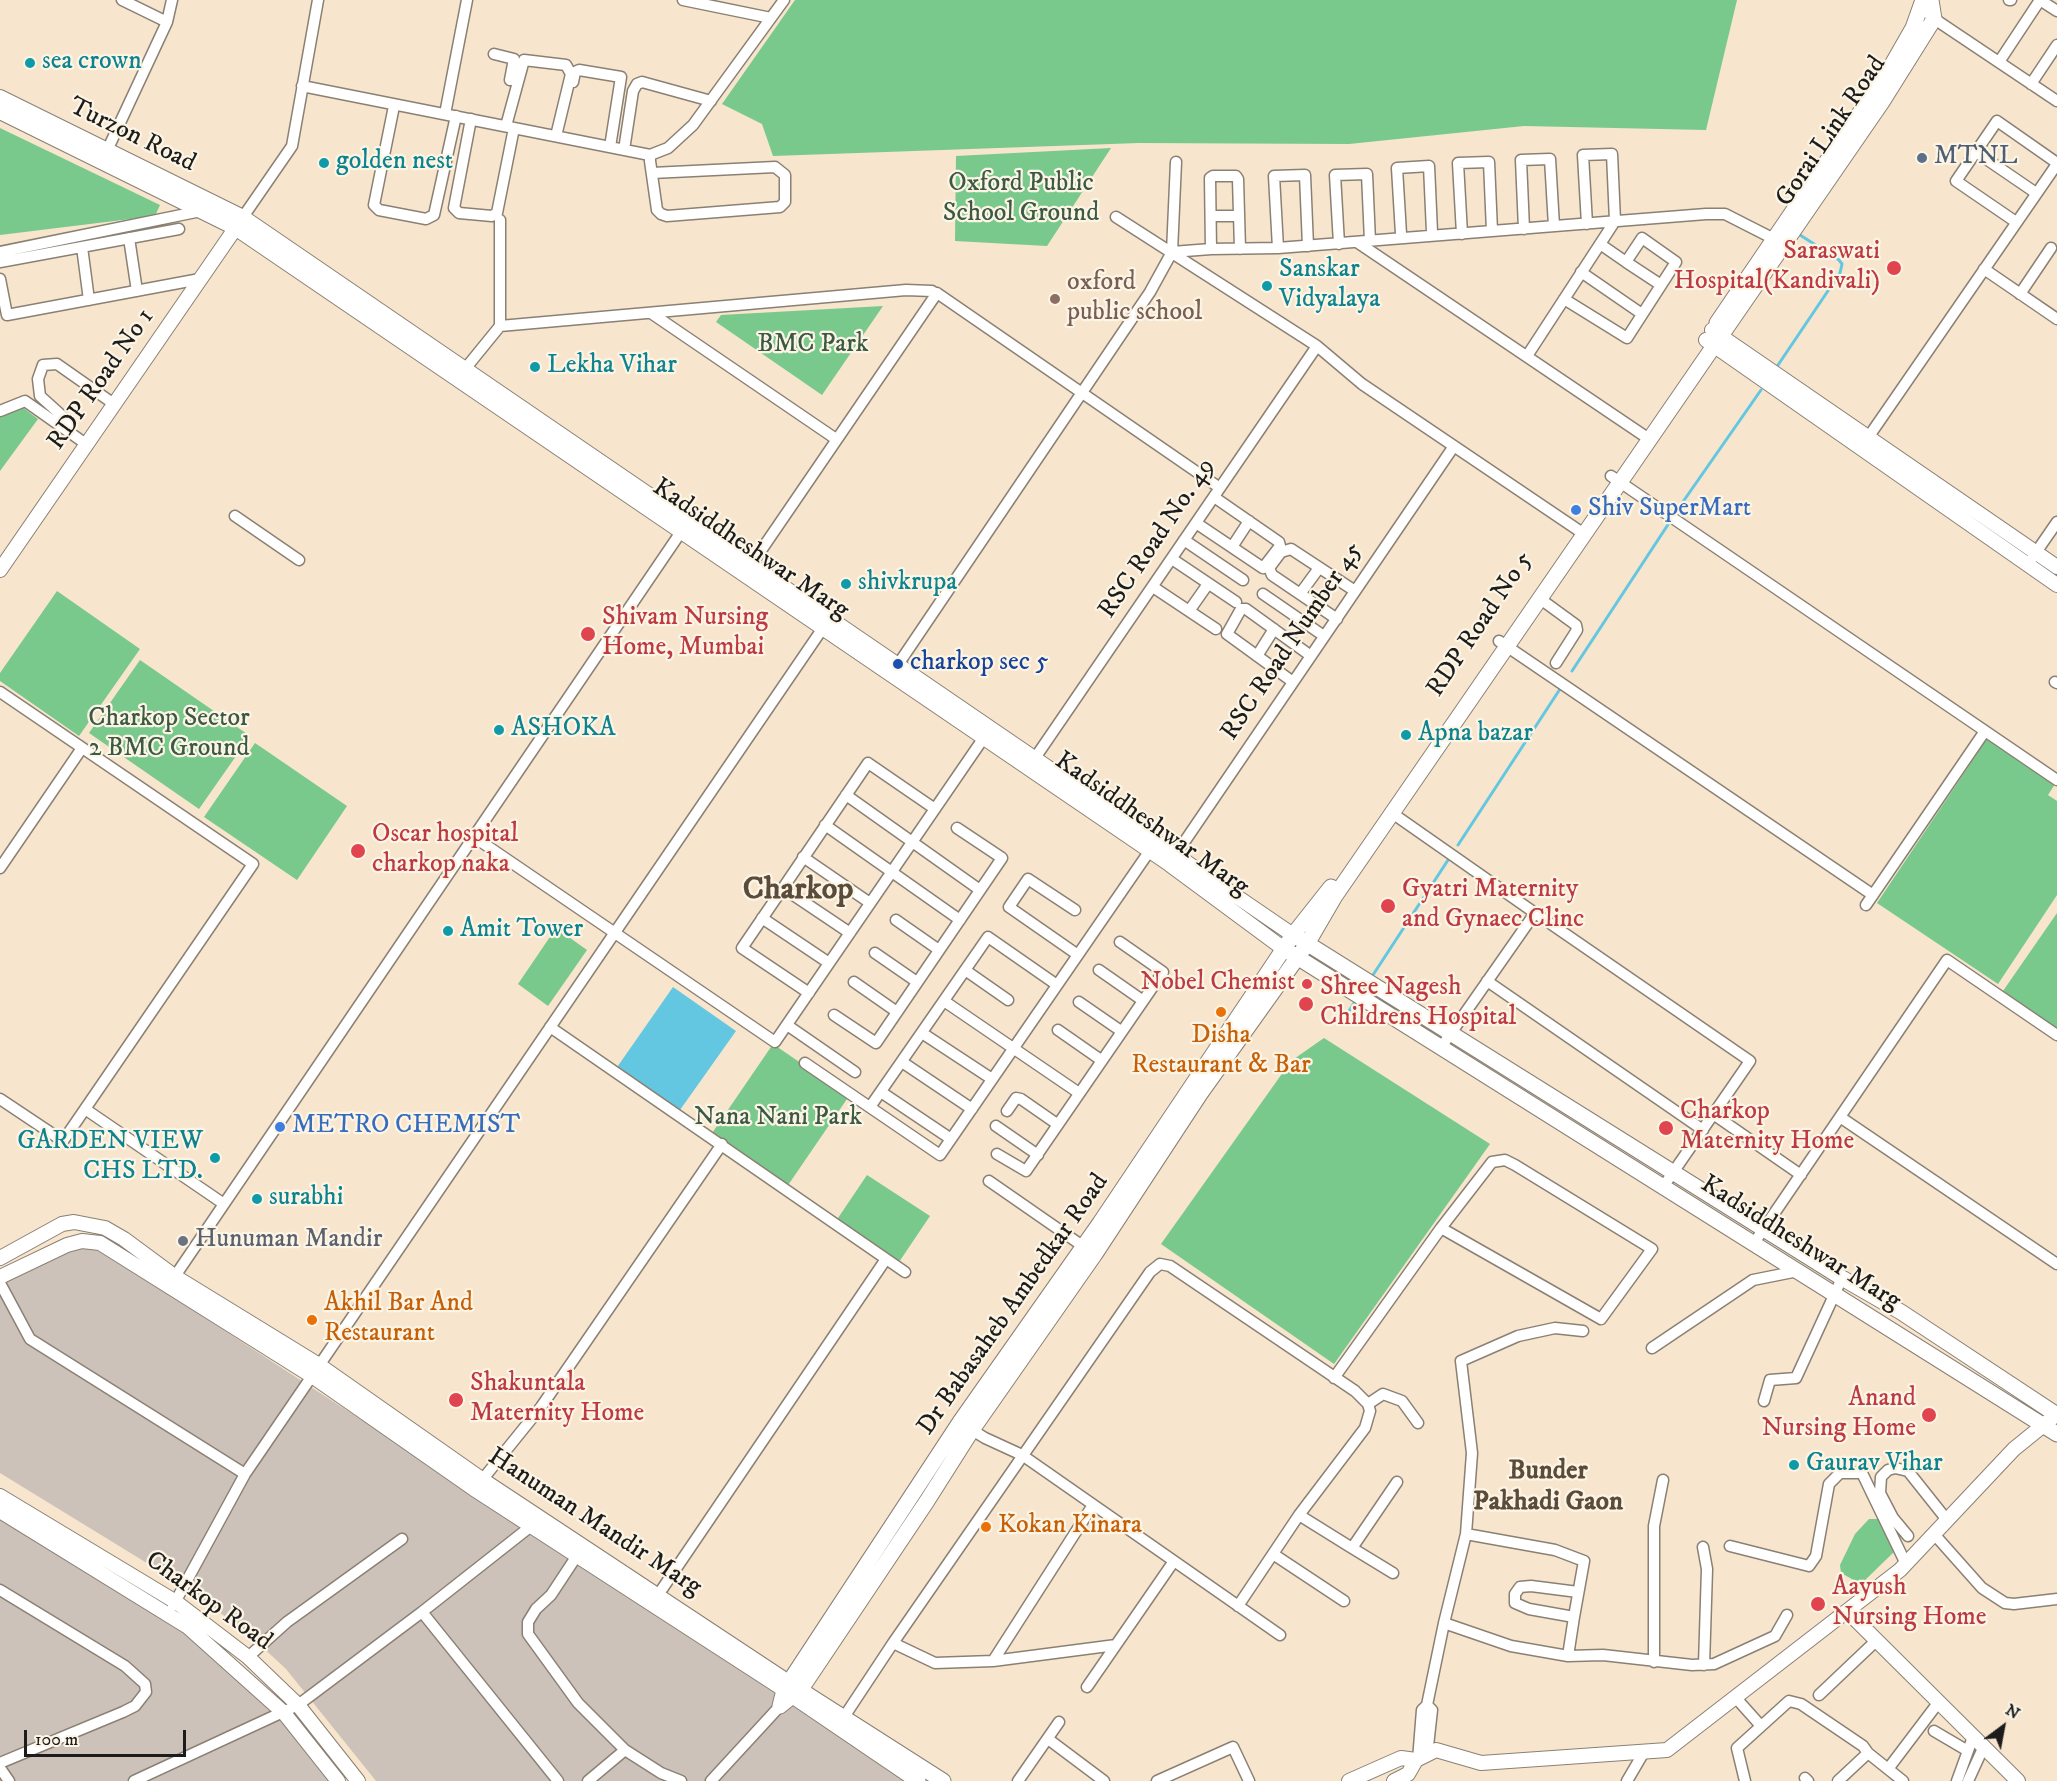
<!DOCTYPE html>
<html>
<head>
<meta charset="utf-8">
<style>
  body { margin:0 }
  #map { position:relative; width:2057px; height:1781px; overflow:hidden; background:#f7e5cd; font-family:"IM FELL DW Pica",serif }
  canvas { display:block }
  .north { position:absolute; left:1973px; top:1697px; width:60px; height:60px; -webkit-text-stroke:4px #fcf5e5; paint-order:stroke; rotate:32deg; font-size:16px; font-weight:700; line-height:24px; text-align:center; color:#1c1c1c }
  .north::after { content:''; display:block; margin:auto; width:21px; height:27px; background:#1c1c1c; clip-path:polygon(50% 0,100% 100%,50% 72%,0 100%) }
  .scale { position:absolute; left:24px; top:1730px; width:162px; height:27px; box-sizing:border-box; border:3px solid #1c1c1c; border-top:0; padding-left:8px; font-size:18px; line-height:21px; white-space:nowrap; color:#1c1c1c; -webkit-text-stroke:4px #fcf5e5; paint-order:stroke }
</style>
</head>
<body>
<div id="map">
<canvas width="2057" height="1781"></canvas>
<div class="north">N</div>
<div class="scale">100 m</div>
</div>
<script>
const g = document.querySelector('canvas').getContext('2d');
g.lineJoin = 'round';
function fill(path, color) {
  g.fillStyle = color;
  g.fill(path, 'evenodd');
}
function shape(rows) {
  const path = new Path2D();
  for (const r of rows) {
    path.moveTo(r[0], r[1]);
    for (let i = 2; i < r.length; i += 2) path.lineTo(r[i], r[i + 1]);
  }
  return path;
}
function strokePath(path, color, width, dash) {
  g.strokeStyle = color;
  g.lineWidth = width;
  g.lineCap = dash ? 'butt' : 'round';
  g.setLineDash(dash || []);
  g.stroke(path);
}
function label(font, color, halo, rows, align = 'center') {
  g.font = font + ' "IM FELL DW Pica",serif';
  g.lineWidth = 4.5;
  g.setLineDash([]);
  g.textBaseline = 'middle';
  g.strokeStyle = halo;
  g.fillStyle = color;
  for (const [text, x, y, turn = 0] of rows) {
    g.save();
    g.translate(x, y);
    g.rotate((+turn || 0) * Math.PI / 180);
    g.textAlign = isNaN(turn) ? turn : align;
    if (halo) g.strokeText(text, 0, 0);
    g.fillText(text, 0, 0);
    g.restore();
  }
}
const industrial = shape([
  [86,1240,914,1781,376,1781,286,1669,243,1629,168,1576,0,1473,0,1286],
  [0,1519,157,1611,228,1668,305,1746,332,1781,0,1781]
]);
const green = shape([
  [795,0,1737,0,1706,130,1524,126,1349,144,1139,143,773,156,762,124,722,104],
  [0,128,160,205,155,216,0,235],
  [1111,148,1047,246,955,241,956,156],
  [883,306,822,395,716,322,721,315],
  [22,407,38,419,0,471,0,416],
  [57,591,140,649,79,736,0,681,0,673],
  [140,660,250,736,199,809,89,733],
  [1987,739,2055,784,2048,795,2057,801,2057,895,1998,984,1877,903],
  [255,743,347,806,297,880,204,817],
  [2057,913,2057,1030,2003,991],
  [556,928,587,950,548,1006,518,984],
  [1324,1038,1490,1144,1334,1364,1161,1244,1291,1061],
  [773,1044,849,1096,782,1194,706,1142],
  [867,1175,930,1216,899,1262,836,1221],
  [1869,1519,1881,1519,1896,1550,1861,1584,1841,1573,1840,1565,1855,1534]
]);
const water = shape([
  [673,987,736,1031,675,1117,613,1073]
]);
const stream = shape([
  [1776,368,1840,273,1842,264,1839,260,1800,235],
  [1680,506,1761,390],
  [1572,671,1671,520],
  [1458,845,1562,686],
  [1371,978,1450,857],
  [1349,1011,1356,1000]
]);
const minor = shape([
  [683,0,771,18],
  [2009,0,2011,0],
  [1930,16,2057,101],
  [167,22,172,0],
  [494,54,514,59,510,80],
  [1999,62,2040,0,2057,11],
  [573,82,575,72,579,70,621,77,610,147],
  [2031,84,2057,45],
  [302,86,650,155,668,148,693,125,784,0],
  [394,106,374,205,379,210,426,219,434,215,456,116],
  [445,114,467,0],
  [471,119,454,208,459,213,492,216,497,213,514,128],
  [506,126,524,60,566,65,571,74,556,136],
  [624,150,633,91,637,84,642,82,711,101],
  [1976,152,2036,193],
  [105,155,167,22,122,0],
  [650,155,650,161,657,210,661,214,667,216,780,207,785,202,785,175,775,167,652,173],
  [1211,216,1239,216],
  [243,217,292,146,318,0],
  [1116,217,1317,346,1362,384,1584,534],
  [2016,222,1956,181,1997,121,2057,163],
  [1524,229,1521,160,1550,159,1554,226],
  [1401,234,1397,168,1429,166,1432,232],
  [1462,234,1458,163,1489,162,1492,231],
  [129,238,137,291],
  [1357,242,1649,439],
  [1339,244,1335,175,1367,174,1370,241],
  [82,247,89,300],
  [1278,248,1274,176,1305,175,1308,246],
  [1211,249,1210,178,1213,176,1236,176,1238,179,1240,249],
  [0,252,201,211],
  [1172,252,1211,249,1278,248,1706,214,1725,214,1778,241],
  [0,262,179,229],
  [1626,262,1661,285],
  [1984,269,2057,319],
  [1581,272,1642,314],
  [0,279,7,315,200,279],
  [2020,294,2051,248],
  [1564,299,1627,338,1676,262,1642,238,1626,262,1600,244],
  [651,313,836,439],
  [500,326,906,290,932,291],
  [1527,356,1615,221,1612,154,1583,155,1587,224],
  [465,369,500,326,500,220],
  [0,411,25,401,86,444],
  [71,424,40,396,38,379,43,365,57,364,114,404],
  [1865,442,2057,164],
  [1611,476,2057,780],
  [235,516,299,560],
  [1196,523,1263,568,1280,546,1279,542,1214,497],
  [1184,540,1243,580],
  [1232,547,1249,521],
  [1172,559,1236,602],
  [2028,564,2057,522],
  [747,571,937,293,1220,488],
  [1156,589,1216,629],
  [1263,594,1324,636],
  [1300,594,1319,568],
  [1539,598,1576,625,1577,630,1556,663],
  [1189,611,1208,584],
  [1337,619,1272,575,1269,568,1281,552,1291,549,1355,591],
  [1499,641,1873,895],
  [1257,656,1274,629],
  [895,669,1150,292,1172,252,1176,162],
  [1293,682,1227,634,1241,609,1246,609,1311,656],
  [2055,682,2057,683],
  [0,692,253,864,63,1141,0,1099],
  [1035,758,1317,346],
  [846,795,980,890],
  [1392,813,1535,913],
  [825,825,960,920],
  [474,837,775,1042,987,733],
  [803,857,870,903],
  [1172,860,1454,446],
  [0,868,82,748],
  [783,888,850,933],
  [1866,905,1985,731],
  [1075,910,1028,879,1009,907,1078,955],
  [762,918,829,963],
  [896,920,939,950],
  [875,953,917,982],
  [965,970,1008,1000],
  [1099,970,1142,1000],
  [1487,981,1703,1130],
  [854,982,897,1012],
  [809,993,742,948,783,888,868,763,935,809],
  [944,1001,1079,1093],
  [1079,1002,1121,1031],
  [834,1015,876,1043,1002,858,957,828],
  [787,1025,855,1072],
  [550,1027,905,1272],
  [1058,1030,1101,1060],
  [922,1033,992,1079],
  [1442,1046,1535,913,1750,1061,1663,1187],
  [902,1062,972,1109],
  [805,1063,940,1155,1153,846],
  [881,1092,951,1139],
  [870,1107,988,937,1057,985],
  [85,1109,224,1204],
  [1007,1111,1016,1098,1021,1099,1057,1124],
  [1713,1114,1801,1175],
  [1840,1117,2057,1264],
  [996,1126,1038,1155],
  [997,1154,1026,1171,1163,972,1120,942],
  [989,1181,1087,1249],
  [1754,1243,1947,960,2057,1035],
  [171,1282,685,526],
  [0,1283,30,1339,245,1474,173,1606],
  [1652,1348,1753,1280,1798,1271],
  [1334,1378,1441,1228,1492,1162,1505,1160,1515,1165,1652,1249,1601,1319,1441,1228],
  [1764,1401,1770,1380,1796,1378,1842,1278],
  [1368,1404,1383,1394,1402,1401,1418,1423],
  [967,1427,985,1438,1022,1455,1280,1635],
  [245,1474,827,622],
  [478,1485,541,1407,722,1144],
  [1093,1505,993,1661,1116,1645,1174,1561],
  [1299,1515,1352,1548,1397,1482],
  [1466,1534,1555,1550,1584,1561,1574,1617],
  [1934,1534,1982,1588,2005,1603,2014,1604,2057,1599],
  [1908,1536,1893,1518,1880,1493,1881,1477,1888,1470,1895,1468,1908,1471,1947,1520],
  [1730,1546,1809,1566,1816,1556,1829,1484,1840,1473,1862,1473,1906,1564],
  [1703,1547,1707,1569,1704,1665],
  [1352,1548,1393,1573],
  [580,1551,551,1595,536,1609,528,1622,528,1634,578,1703,625,1750,588,1781],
  [1273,1554,1344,1601],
  [0,1590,125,1666,145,1684,146,1692,135,1706,123,1712,0,1763],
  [654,1601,886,1259],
  [422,1612,558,1781],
  [1444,1623,1511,1646,1568,1656,1574,1617,1529,1609,1515,1603,1515,1594,1520,1587,1531,1586,1578,1592],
  [893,1643,1150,1272,1160,1264,1170,1266,1355,1391,1368,1404,1370,1411,1365,1428,1299,1515,1238,1606],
  [1568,1656,1603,1655,1692,1665,1714,1664,1775,1636,1787,1615],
  [248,1657,287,1622,402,1539],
  [1654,1662,1654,1526,1663,1480],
  [1087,1687,1116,1645],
  [1819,1695,1877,1640],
  [1736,1698,1761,1726],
  [844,1717,893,1643,935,1663,993,1661],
  [1934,1731,1968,1751],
  [1048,1739,1104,1781],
  [625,1750,661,1773,681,1781],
  [1427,1755,1432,1710,1427,1705],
  [1418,1760,1422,1710,1427,1705,1444,1623,1466,1534,1472,1453,1461,1361,1518,1336,1555,1328,1583,1331],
  [0,1768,9,1781],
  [1888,1769,1903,1781],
  [1805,1778,1808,1781],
  [134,1781,298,1705,422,1612,535,1523],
  [711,1781,780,1706],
  [1018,1781,1059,1722],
  [1157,1781,1233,1747,1249,1781],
  [1627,1781,1644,1752],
  [1745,1781,1737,1748,1789,1701,1801,1704,1863,1746,1868,1753,1888,1769,1938,1703],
  [1838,1781,1868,1753],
  [1957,1781,1973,1737],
  [1968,1781,1984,1746]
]);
const tertiary = shape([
  [0,97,243,217,1293,935],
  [0,112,235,228,1169,864,1284,949],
  [1712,330,2057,567],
  [1706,340,2057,585],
  [0,570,239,223],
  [0,1258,62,1224,74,1222,105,1228,124,1239,174,1276,319,1365,483,1480,790,1683],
  [0,1277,67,1245,82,1241,100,1243,312,1376,474,1489,783,1689],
  [0,1496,176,1602,248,1657,298,1705,358,1781],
  [0,1511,188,1627,284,1713,338,1781],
  [1847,1611,2018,1781],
  [1349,1781,1401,1758,1416,1760],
  [1394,1781,1408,1774,1416,1760,1436,1750,1481,1763,1667,1750,1900,1570,2014,1449,2051,1419]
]);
const secondary = shape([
  [1717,323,1889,70,1913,28,1923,0],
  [1300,939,1842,1278,1901,1312,2057,1415],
  [1289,952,2057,1434],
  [791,1684,943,1781],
  [787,1692,918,1781],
  [780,1706,801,1689,927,1501,972,1430,1095,1254,1200,1094,1307,944,1335,896,1882,102,1934,19,1931,0],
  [780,1706,784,1690,960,1422,1100,1223,1293,935,1331,887]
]);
const markers = [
  [30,63,6,"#0f9aa8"],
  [1922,158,6,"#5c6f8a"],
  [324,163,6,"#0f9aa8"],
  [1894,268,8,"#e0444e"],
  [1267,286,6,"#0f9aa8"],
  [1055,299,6,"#8d6e63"],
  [535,367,6,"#0f9aa8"],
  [1576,510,6,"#3f7fe0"],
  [846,584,6,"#0f9aa8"],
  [588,634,8,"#e0444e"],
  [898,664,6,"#1a4fb4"],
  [499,730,6,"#0f9aa8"],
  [1406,735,6,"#0f9aa8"],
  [358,851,8,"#e0444e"],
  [1388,906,8,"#e0444e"],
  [448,931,6,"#0f9aa8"],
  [1307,984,6,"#e0444e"],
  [1306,1004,8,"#e0444e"],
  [1221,1012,6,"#e8710a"],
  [280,1127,6,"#3f7fe0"],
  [1666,1128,8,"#e0444e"],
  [215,1158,6,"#0f9aa8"],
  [257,1199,6,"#0f9aa8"],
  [183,1241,6,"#6b7280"],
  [312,1320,6,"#e8710a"],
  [456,1400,8,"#e0444e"],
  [1929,1415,8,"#e0444e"],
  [1794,1465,6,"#0f9aa8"],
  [986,1527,6,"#e8710a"],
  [1818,1604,8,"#e0444e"]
];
const cultureNames = [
  ["sea crown",42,63],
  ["golden nest",336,163],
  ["Sanskar",1279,271],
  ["Vidyalaya",1279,301],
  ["Lekha Vihar",547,367],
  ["shivkrupa",858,584],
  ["ASHOKA",511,730],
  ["Apna bazar",1418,735],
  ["Amit Tower",460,931],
  ["GARDEN VIEW",203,1143,"right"],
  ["CHS LTD.",203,1173,"right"],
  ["surabhi",269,1199],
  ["Gaurav Vihar",1806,1465]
];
const streetNames = [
  ["Gorai Link Road",1832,132,-56],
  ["Turzon Road",132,136,26],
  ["RDP Road No 1",102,380,-55],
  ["RSC Road No. 49",1158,539,-56],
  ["Kadsiddheshwar Marg",750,550,34],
  ["RDP Road No 5",1481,625,-56],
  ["RSC Road Number 45",1293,642,-56],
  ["Kadsiddheshwar Marg",1151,825,35],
  ["Kadsiddheshwar Marg",1800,1244,32],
  ["Dr Babasaheb Ambedkar Road",1014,1305,-55],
  ["Hanuman Mandir Marg",594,1523,33],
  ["Charkop Road",208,1602,36]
];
const serviceNames = [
  ["MTNL",1934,158]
];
const parkNames = [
  ["Oxford Public",1021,185],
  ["School Ground",1021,215],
  ["BMC Park",813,346],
  ["Charkop Sector",169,720],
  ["2 BMC Ground",169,750],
  ["Nana Nani Park",778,1119]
];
const healthNames = [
  ["Saraswati",1880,253,"right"],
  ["Hospital(Kandivali)",1880,283,"right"],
  ["Shivam Nursing",602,619],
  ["Home, Mumbai",602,649],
  ["Oscar hospital",372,836],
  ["charkop naka",372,866],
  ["Gyatri Maternity",1402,891],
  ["and Gynaec Clinc",1402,921],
  ["Nobel Chemist",1295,984,"right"],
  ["Shree Nagesh",1320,989],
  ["Childrens Hospital",1320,1019],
  ["Charkop",1680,1113],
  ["Maternity Home",1680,1143],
  ["Shakuntala",470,1385],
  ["Maternity Home",470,1415],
  ["Anand",1916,1400,"right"],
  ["Nursing Home",1916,1430,"right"],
  ["Aayush",1832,1589],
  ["Nursing Home",1832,1619]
];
const educationNames = [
  ["oxford",1067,284],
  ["public school",1067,314]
];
const shopNames = [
  ["Shiv SuperMart",1588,510],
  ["METRO CHEMIST",292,1127]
];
const transitNames = [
  ["charkop sec 5",910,664]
];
const foodNames = [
  ["Disha",1221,1037,"center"],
  ["Restaurant & Bar",1221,1067,"center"],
  ["Akhil Bar And",324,1305],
  ["Restaurant",324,1335],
  ["Kokan Kinara",998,1527]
];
const worshipNames = [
  ["Hunuman Mandir",195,1241]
];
const neighbourhoodNames = [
  ["Bunder",1548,1472],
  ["Pakhadi Gaon",1548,1503]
];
const districtNames = [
  ["Charkop",798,891]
];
fill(industrial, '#cdc2b9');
fill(green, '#78c98b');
fill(water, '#63c7e1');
strokePath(stream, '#63c7e1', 3);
strokePath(minor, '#8a8074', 13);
strokePath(tertiary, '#8a8074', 16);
strokePath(secondary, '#8a8074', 17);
strokePath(minor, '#fff', 10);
strokePath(tertiary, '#fff', 14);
strokePath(secondary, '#fff', 15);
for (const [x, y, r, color] of markers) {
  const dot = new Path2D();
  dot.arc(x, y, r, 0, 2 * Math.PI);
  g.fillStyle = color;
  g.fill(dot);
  strokePath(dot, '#fcf5e5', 2);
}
label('26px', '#0d838f', '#fcf5e5', cultureNames, 'left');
label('26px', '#1c1c1c', '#fcf5e5', streetNames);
label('26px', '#4e5e75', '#fcf5e5', serviceNames, 'left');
label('26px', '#3c5943', '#fcf5e5', parkNames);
label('26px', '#be3a42', '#fcf5e5', healthNames, 'left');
label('26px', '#785e54', '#fcf5e5', educationNames, 'left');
label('26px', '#366cbe', '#fcf5e5', shopNames, 'left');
label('26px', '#164399', '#fcf5e5', transitNames, 'left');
label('26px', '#c56008', '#fcf5e5', foodNames, 'left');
label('26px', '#5b616d', '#fcf5e5', worshipNames, 'left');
label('bold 27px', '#5b4b3a', '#fcf5e5', neighbourhoodNames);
label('bold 32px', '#5b4b3a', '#fcf5e5', districtNames);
</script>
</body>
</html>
